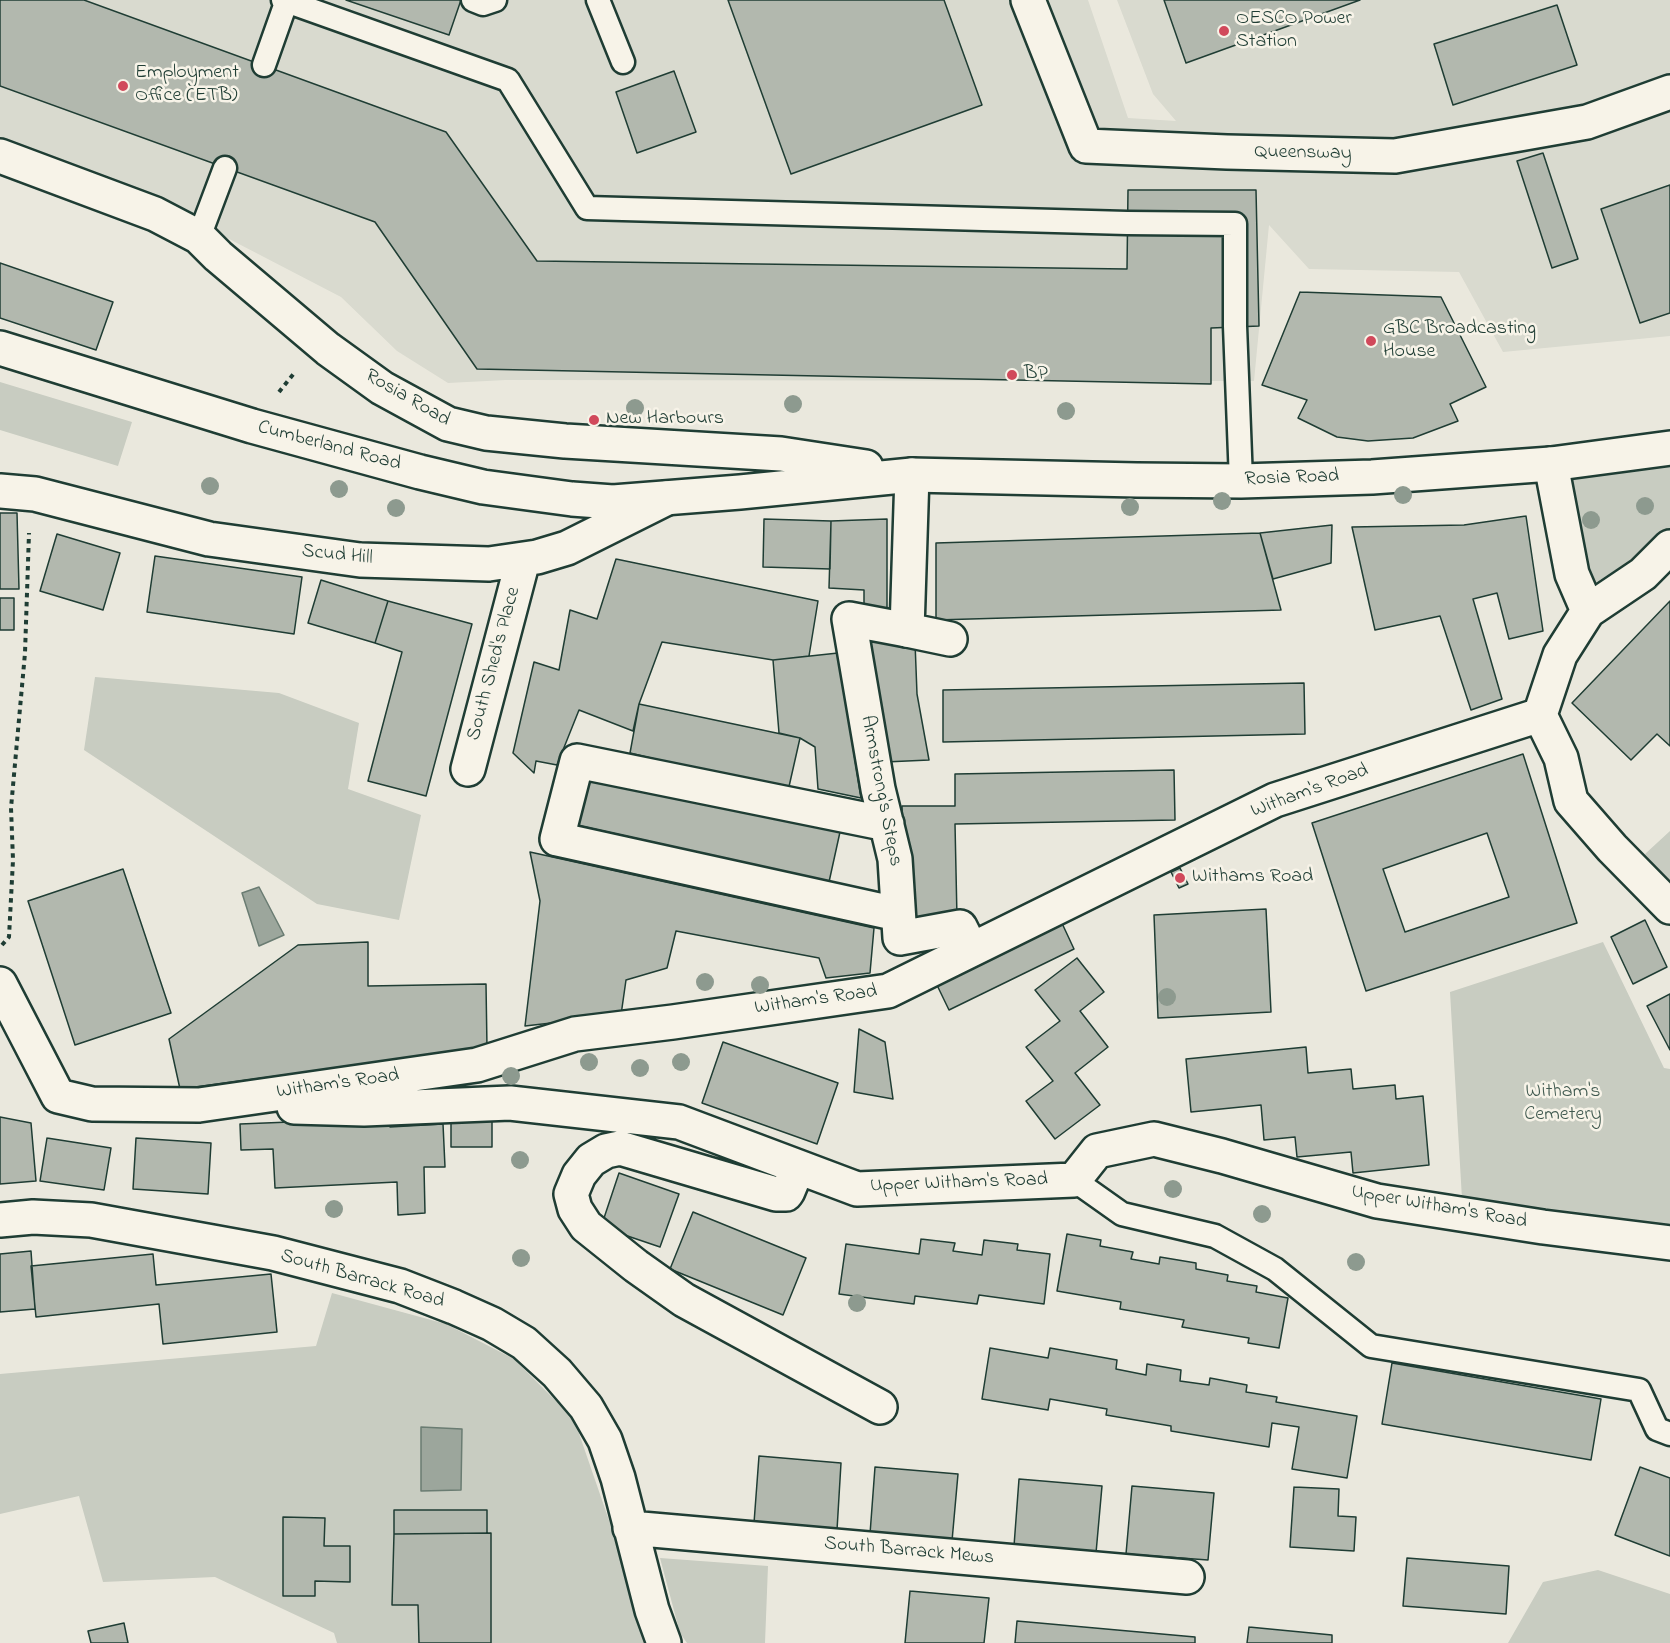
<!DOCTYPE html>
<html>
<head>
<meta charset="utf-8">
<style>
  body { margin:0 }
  canvas { display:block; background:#eae8dd }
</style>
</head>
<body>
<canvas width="1670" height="1643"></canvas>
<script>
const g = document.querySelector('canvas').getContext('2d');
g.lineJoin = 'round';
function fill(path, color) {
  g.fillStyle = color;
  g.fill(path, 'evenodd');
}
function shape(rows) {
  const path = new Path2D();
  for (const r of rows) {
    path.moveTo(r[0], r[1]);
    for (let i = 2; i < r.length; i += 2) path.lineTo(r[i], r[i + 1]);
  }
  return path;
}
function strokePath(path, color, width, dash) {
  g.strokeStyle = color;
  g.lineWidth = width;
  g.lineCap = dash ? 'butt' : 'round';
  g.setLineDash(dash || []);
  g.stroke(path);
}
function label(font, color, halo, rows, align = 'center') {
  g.font = font + ' "Indie Flower",sans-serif';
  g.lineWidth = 5;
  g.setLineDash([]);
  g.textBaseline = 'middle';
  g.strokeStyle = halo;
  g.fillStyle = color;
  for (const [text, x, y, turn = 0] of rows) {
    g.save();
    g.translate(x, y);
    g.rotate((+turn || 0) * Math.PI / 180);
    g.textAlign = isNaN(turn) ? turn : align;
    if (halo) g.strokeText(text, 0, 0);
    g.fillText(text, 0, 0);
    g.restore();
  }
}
const built = shape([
  [0,0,1088,0,1128,118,1176,121,1153,94,1117,0,1670,0,1670,336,1503,352,1459,272,1309,269,1269,225,1254,381,506,380,448,383,397,351,341,297,183,215,0,144]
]);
const green = shape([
  [0,382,132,422,118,466,0,430],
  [1670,462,1670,530,1662,540,1592,585,1579,552,1567,479],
  [95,677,279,693,359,723,348,789,421,815,399,920,317,904,84,750],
  [1670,831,1670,887,1645,854],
  [1603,942,1664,1068,1670,1069,1670,1229,1462,1199,1450,992],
  [332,1293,446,1324,514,1359,574,1419,622,1558,648,1643,337,1643,334,1633,215,1577,103,1582,79,1496,0,1514,0,1374,316,1346],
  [660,1558,768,1566,765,1643,687,1643,680,1633],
  [1598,1570,1670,1594,1670,1643,1508,1643,1543,1582]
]);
const water = shape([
  [259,887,284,935,259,946,242,893,259,887],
  [421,1427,462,1429,461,1490,421,1491,421,1427]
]);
const building = shape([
  [0,0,84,0,446,132,537,261,1127,269,1128,190,1256,190,1259,326,1211,328,1211,384,477,369,375,222,0,86,0,0],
  [346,0,461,0,449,35,346,0],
  [728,0,944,0,982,105,791,174,728,0],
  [1164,0,1360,0,1186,63,1164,0],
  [1557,5,1577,65,1453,105,1434,44,1557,5],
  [674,71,696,132,637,153,616,92,674,71],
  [1543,153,1578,259,1552,268,1517,161,1543,153],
  [1670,185,1670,313,1640,323,1601,209,1670,185],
  [0,263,113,302,96,350,0,318,0,263],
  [1300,292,1441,297,1486,387,1450,404,1458,421,1413,438,1368,441,1337,437,1298,418,1307,400,1262,385,1300,292],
  [0,513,17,513,19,589,0,589,0,513],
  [1526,516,1543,631,1509,639,1497,593,1473,599,1502,699,1471,710,1440,616,1375,630,1352,527,1464,525,1526,516],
  [764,519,831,521,830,569,763,567,764,519],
  [887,519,887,608,864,607,864,590,829,588,831,521,887,519],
  [1332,525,1331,563,1273,579,1260,533,1332,525],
  [1260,533,1281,610,936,620,936,543,1260,533],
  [57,534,120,553,103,610,40,591,57,534],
  [155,556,302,577,294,634,147,612,155,556],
  [616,559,818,601,809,656,773,660,662,642,639,704,633,731,579,710,557,765,536,761,534,773,513,753,534,662,559,670,570,610,597,619,616,559],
  [321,580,388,601,375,643,308,623,321,580],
  [0,598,14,598,14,630,0,630,0,598],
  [388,601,472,624,426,796,368,781,402,652,375,643,388,601],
  [1670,601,1670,746,1657,734,1631,760,1572,703,1670,601],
  [870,636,915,642,917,694,929,760,885,762,870,636],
  [838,653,861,798,818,789,815,747,800,738,779,733,773,660,838,653],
  [1304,683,1305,734,943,742,943,690,1304,683],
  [639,704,800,738,788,791,630,753,639,704],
  [1523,754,1577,923,1366,991,1312,823,1523,754],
  [1487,833,1509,897,1405,932,1383,869,1487,833],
  [1174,770,1175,820,955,824,957,918,904,919,902,806,955,806,955,774,1174,770],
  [583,774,840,832,829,882,572,824,583,774],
  [530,852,874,928,870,973,826,978,819,958,676,931,667,968,626,980,621,1015,525,1026,540,901,530,852],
  [1180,868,1188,884,1179,888,1171,872,1180,868],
  [123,869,171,1013,75,1045,28,901,123,869],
  [1266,909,1271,1012,1158,1018,1154,915,1266,909],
  [1060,919,1074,949,949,1010,935,981,1060,919],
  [1645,920,1667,967,1633,984,1611,937,1645,920],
  [368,942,368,986,486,984,487,1048,180,1089,169,1039,298,945,368,942],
  [1077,958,1104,992,1080,1011,1108,1047,1075,1073,1100,1105,1055,1139,1026,1101,1053,1081,1026,1047,1060,1021,1035,990,1077,958],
  [1670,994,1670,1050,1647,1006,1670,994],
  [859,1029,885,1042,893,1099,854,1092,859,1029],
  [723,1042,838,1083,817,1144,702,1103,723,1042],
  [1306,1047,1308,1073,1351,1069,1353,1089,1395,1085,1396,1099,1423,1096,1429,1165,1353,1173,1351,1152,1297,1157,1295,1137,1264,1140,1261,1105,1191,1112,1186,1059,1306,1047],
  [0,1117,31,1123,36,1181,0,1184,0,1117],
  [390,1118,390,1127,443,1124,445,1167,424,1167,425,1213,398,1215,397,1182,275,1188,273,1149,241,1150,240,1124,390,1118],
  [451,1121,492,1121,492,1147,451,1147,451,1121],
  [47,1138,111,1148,104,1190,40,1181,47,1138],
  [136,1138,211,1143,208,1194,133,1189,136,1138],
  [619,1173,679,1194,660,1247,601,1227,619,1173],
  [693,1212,806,1258,783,1315,670,1269,693,1212],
  [1067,1234,1101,1240,1100,1246,1133,1252,1131,1259,1159,1264,1160,1257,1196,1263,1196,1269,1228,1275,1227,1281,1257,1286,1256,1292,1288,1298,1279,1348,1248,1343,1249,1338,1182,1327,1184,1320,1120,1309,1121,1302,1057,1291,1067,1234],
  [921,1239,955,1243,953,1251,982,1255,984,1240,1018,1244,1017,1250,1050,1254,1044,1304,979,1295,977,1304,915,1296,914,1304,839,1294,846,1244,919,1254,921,1239],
  [31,1251,35,1309,0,1312,0,1254,31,1251],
  [153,1254,156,1285,271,1274,277,1332,163,1344,159,1304,36,1317,31,1266,153,1254],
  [990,1348,1048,1358,1050,1348,1117,1360,1116,1369,1146,1375,1147,1364,1181,1370,1180,1381,1209,1385,1210,1378,1247,1385,1246,1392,1277,1397,1276,1402,1357,1416,1347,1478,1292,1469,1299,1427,1272,1423,1269,1447,1171,1431,1171,1426,1106,1415,1107,1409,1050,1399,1048,1410,982,1399,990,1348],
  [1392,1363,1601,1399,1591,1460,1382,1424,1392,1363],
  [759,1456,841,1463,837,1530,754,1523,759,1456],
  [875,1467,958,1474,952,1541,870,1534,875,1467],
  [1640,1467,1670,1478,1670,1556,1615,1535,1640,1467],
  [1019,1479,1102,1486,1096,1553,1014,1546,1019,1479],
  [1132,1486,1214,1493,1208,1560,1126,1554,1132,1486],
  [1294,1487,1339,1489,1338,1516,1356,1517,1354,1551,1290,1547,1294,1487],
  [394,1510,487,1510,487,1533,394,1534,394,1510],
  [283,1517,325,1518,324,1546,350,1546,350,1582,315,1581,315,1596,283,1596,283,1517],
  [491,1533,491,1643,419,1643,418,1605,392,1605,394,1534,491,1533],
  [1407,1558,1509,1566,1506,1614,1403,1606,1407,1558],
  [910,1591,989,1598,984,1643,905,1643,910,1591],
  [1017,1621,1195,1637,1195,1643,1015,1643,1017,1621],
  [124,1623,128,1643,91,1643,88,1631,124,1623],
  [1249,1627,1332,1635,1332,1643,1247,1643,1249,1627]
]);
const path = shape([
  [279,392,295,372],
  [2,945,9,937,13,860,11,808,25,653,29,533]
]);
const service = shape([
  [283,0,508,80,587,208,1127,223,1235,224,1235,326,1241,481],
  [473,0,483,4,495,0],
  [598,0,623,62],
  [264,65,287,0],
  [199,237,225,168],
  [1074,1180,1122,1214,1215,1236,1275,1269,1371,1346,1639,1390,1657,1429,1670,1434]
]);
const pedestrian = shape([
  [907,630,849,619,878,789,895,859,900,938,960,927,971,949],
  [887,824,577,761,557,839,897,914]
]);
const minor = shape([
  [1028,0,1086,146,1227,152,1395,156,1587,122,1670,92],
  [1551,464,1572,574,1588,611],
  [912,475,907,630,950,639],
  [0,491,35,494,209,539,360,560,489,564,537,557,567,548,667,498],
  [1540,715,1561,758,1571,801,1612,848,1670,907],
  [1540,715,1560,655,1588,611,1643,574,1670,547],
  [468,769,523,560],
  [0,984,58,1096,92,1104,199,1105,477,1065,575,1034,673,1022,888,991,1275,800,1540,715],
  [294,1107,364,1109,510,1103,679,1122,857,1189,1074,1180,1097,1151,1154,1139,1222,1156,1377,1201,1543,1227,1670,1243],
  [798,1167,788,1191,786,1194,776,1194,620,1148,606,1151,591,1160,579,1175,571,1194,575,1209,586,1226,636,1266,684,1300,880,1407],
  [0,1220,33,1217,91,1220,273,1253,400,1286,454,1307,492,1324,524,1343,557,1373,586,1407,605,1440,618,1478,652,1610,664,1643],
  [630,1528,1187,1577]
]);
const secondary = shape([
  [0,156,155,214,199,237,218,256,328,349,382,388,448,424,486,433,565,441,781,454,866,467],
  [0,348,252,426,420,472,483,487,572,499,613,502,740,492,912,475,1137,480,1241,481,1372,477,1551,464,1670,448]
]);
const trees = [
  [793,404],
  [635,408],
  [1066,411],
  [210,486],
  [339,489],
  [1403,495],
  [1222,501],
  [1645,506],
  [1130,507],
  [396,508],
  [1591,520],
  [705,982],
  [760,985],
  [1167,997],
  [589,1062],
  [681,1062],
  [640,1068],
  [511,1076],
  [520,1160],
  [1173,1189],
  [334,1209],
  [1262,1214],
  [521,1258],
  [1356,1262],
  [857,1303]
];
const markers = [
  [1224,31,6,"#d1495b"],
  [123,86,6,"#d1495b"],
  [1371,341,6,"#d1495b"],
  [1012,375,6,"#d1495b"],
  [594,420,6,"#d1495b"],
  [1180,878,6,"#d1495b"]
];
const poiNames = [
  ["OESCO Power",1236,20],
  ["Station",1236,43],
  ["Employment",135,74],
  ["Office (ETB)",135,97],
  ["GBC Broadcasting",1383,330],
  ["House",1383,353],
  ["BP",1024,375],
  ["New Harbours",606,420],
  ["Withams Road",1192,878]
];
const streetNames = [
  ["Queensway",1303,154,1],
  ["Rosia Road",407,399,30],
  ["Cumberland Road",329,447,15],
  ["Rosia Road",1292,479,-2],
  ["Scud Hill",337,556,6],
  ["South Shed's Place",495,664,-75],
  ["Armstrong's Steps",880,791,79],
  ["Witham's Road",1310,792,-20],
  ["Witham's Road",816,1001,-8],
  ["Witham's Road",338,1085,-8],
  ["Upper Witham's Road",959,1184,-2],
  ["Upper Witham's Road",1439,1208,10],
  ["South Barrack Road",362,1280,16],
  ["South Barrack Mews",909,1552,5]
];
const parkNames = [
  ["Witham's",1563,1093],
  ["Cemetery",1563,1116]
];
fill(built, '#d9dacf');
fill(green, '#c8ccc1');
fill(water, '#9ca69c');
strokePath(water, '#6a7c72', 1.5);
fill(building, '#b2b8ae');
strokePath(building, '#1f3d34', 1.5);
strokePath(service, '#1f3d34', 27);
strokePath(pedestrian, '#1f3d34', 38);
strokePath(minor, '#1f3d34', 38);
strokePath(secondary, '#1f3d34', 38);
strokePath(path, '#1f3d34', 4, [4.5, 4.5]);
strokePath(service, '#f7f3e8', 22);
strokePath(pedestrian, '#f7f3e8', 33);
strokePath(minor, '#f7f3e8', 33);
strokePath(secondary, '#f7f3e8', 33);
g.fillStyle = '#8d9a8f';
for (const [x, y] of trees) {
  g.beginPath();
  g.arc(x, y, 9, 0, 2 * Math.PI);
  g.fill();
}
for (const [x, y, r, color] of markers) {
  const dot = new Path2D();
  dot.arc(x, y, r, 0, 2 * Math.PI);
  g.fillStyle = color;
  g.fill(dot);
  strokePath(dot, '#f7f3e8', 2);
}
label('20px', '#1f3d34', '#f7f3e8', poiNames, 'left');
label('20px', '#1f3d34', '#f7f3e8', streetNames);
label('20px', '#415a50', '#f7f3e8', parkNames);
</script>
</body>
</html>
